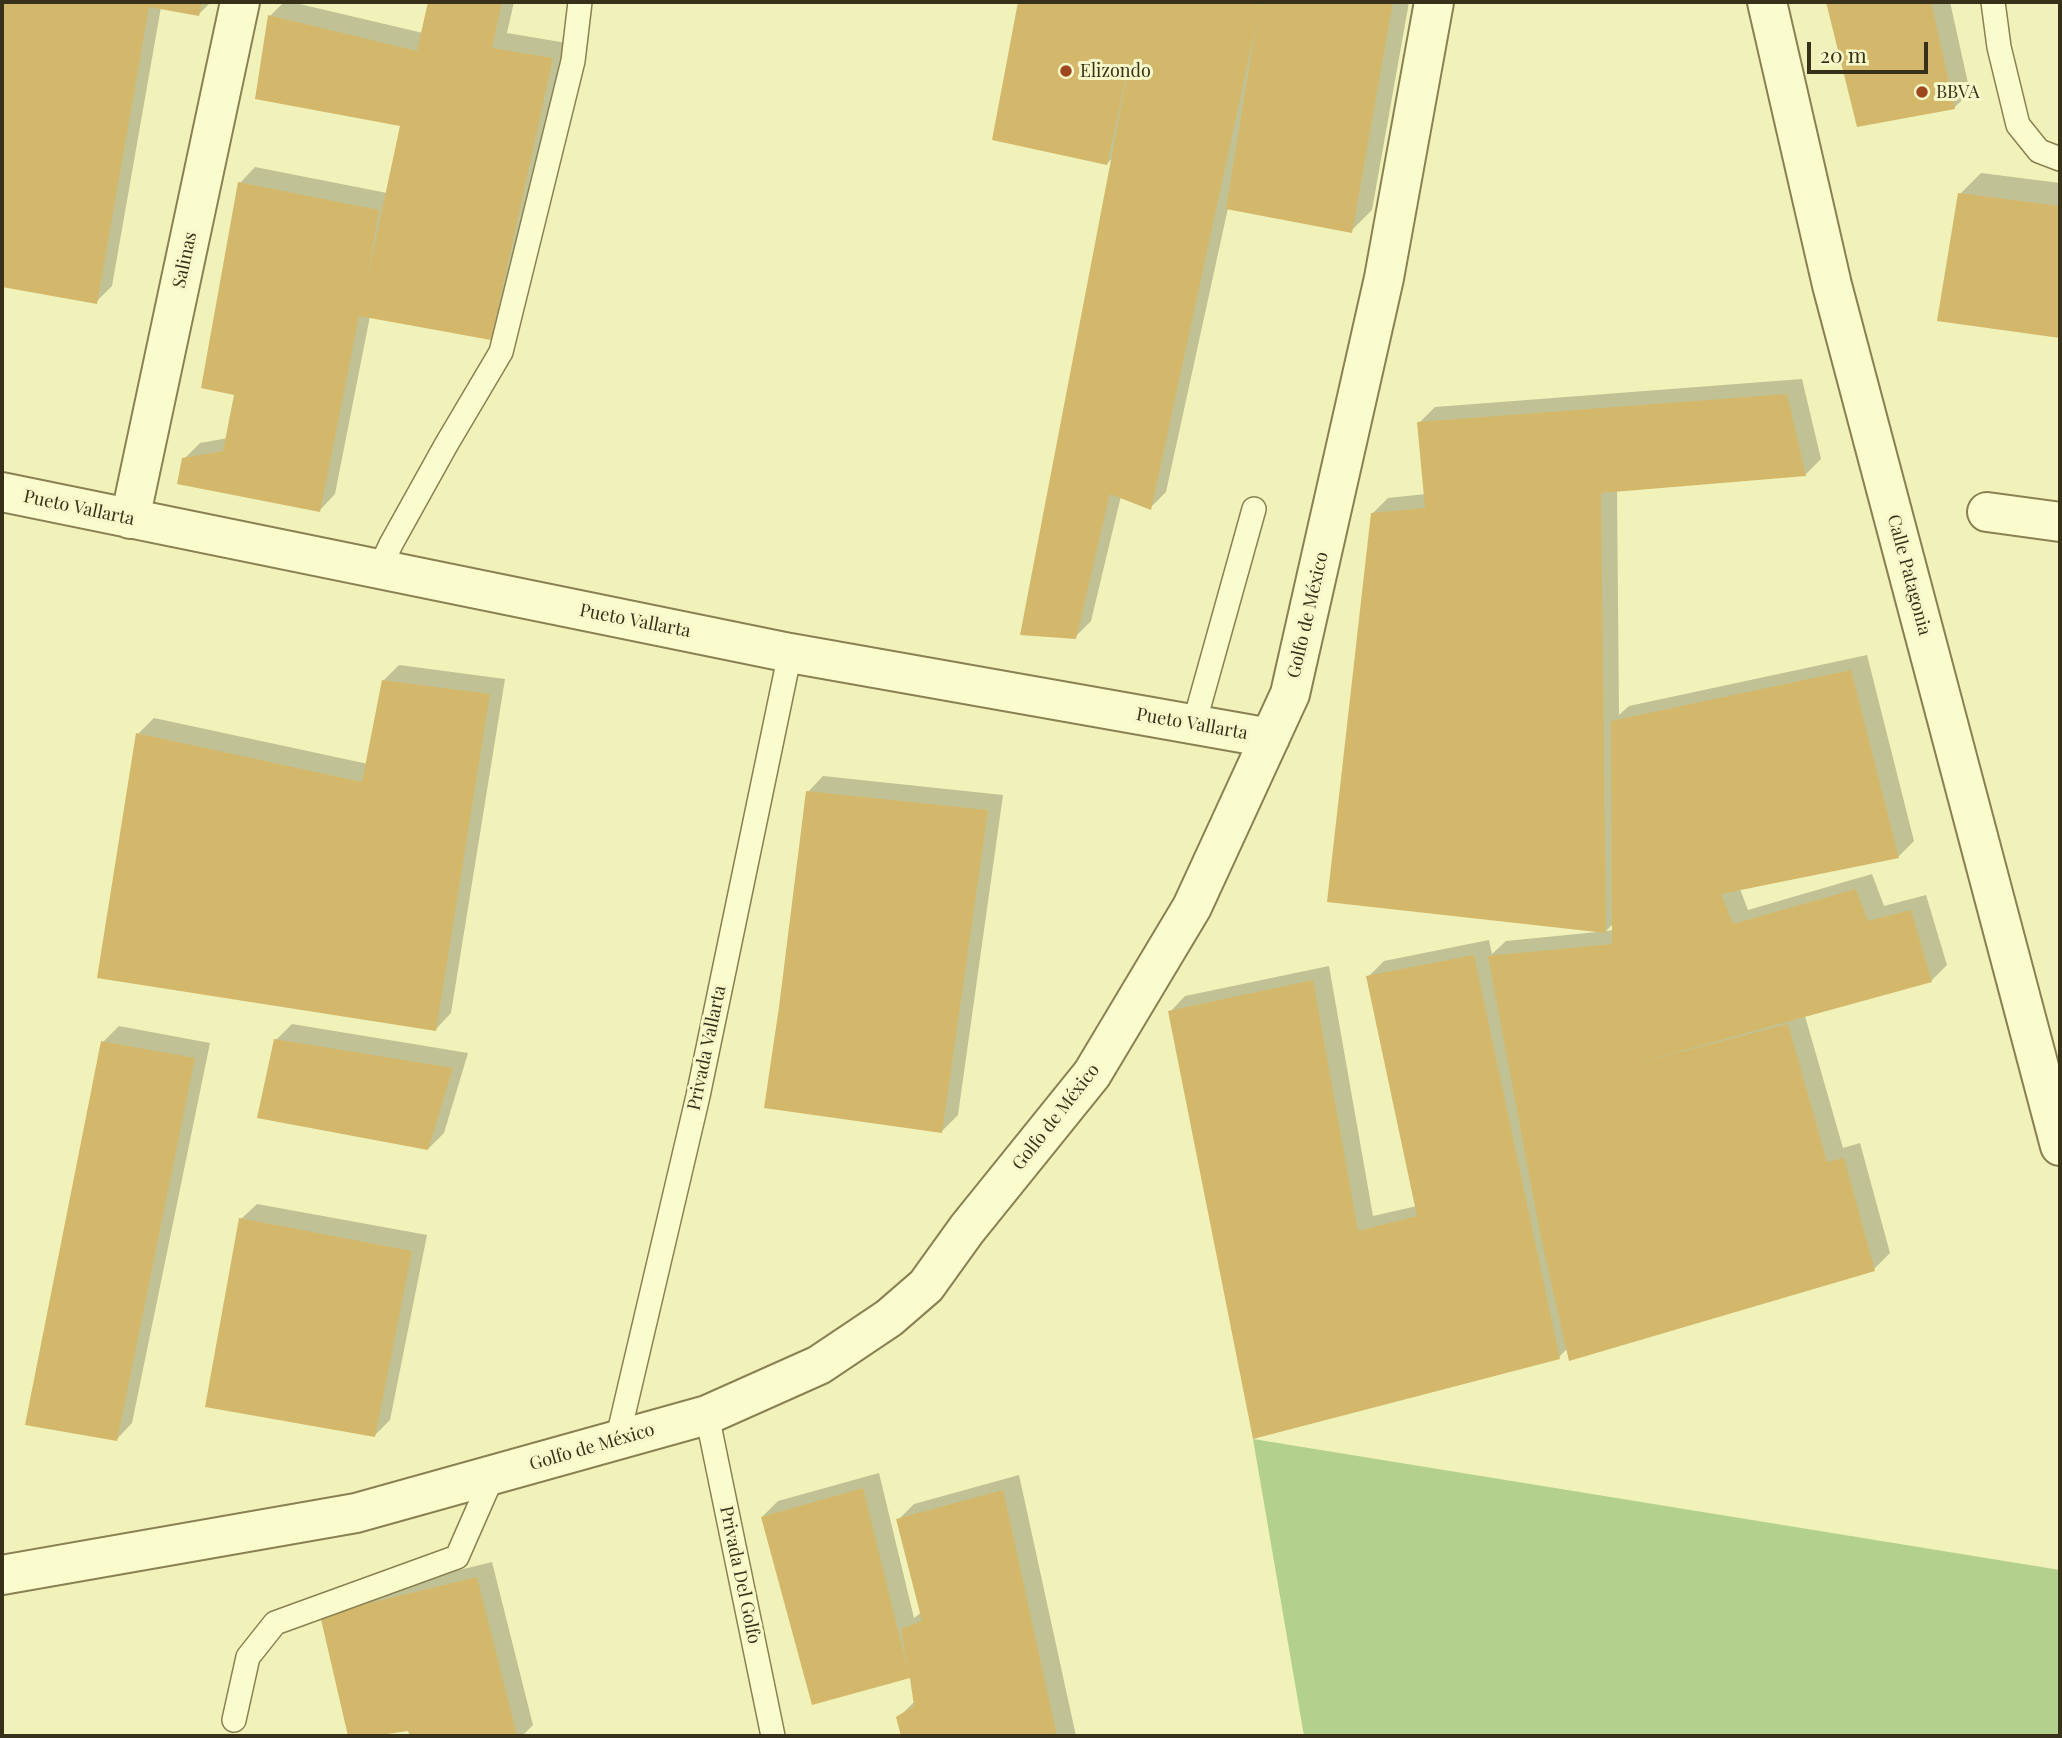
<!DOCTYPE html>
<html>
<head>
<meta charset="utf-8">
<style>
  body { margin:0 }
  #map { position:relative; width:2062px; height:1738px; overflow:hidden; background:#f0f2b9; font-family:"Playfair Display",serif }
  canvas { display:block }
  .frame { position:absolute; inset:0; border:4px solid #373119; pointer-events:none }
  .scale { position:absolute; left:1807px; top:42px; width:121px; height:32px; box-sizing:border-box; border:4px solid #373119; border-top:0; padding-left:9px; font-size:21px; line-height:24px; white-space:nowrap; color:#373119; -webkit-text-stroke:5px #f7f8c9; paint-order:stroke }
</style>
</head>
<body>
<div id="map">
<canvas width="2062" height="1738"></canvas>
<div class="frame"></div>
<div class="scale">20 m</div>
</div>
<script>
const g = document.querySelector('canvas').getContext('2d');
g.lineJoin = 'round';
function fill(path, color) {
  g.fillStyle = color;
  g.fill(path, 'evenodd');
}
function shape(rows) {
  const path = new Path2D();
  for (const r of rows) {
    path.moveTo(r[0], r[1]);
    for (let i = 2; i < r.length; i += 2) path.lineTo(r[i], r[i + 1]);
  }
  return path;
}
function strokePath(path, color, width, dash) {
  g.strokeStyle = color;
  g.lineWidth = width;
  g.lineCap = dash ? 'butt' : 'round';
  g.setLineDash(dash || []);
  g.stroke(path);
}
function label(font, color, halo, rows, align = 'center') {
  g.font = font + ' "Playfair Display",serif';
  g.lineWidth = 6;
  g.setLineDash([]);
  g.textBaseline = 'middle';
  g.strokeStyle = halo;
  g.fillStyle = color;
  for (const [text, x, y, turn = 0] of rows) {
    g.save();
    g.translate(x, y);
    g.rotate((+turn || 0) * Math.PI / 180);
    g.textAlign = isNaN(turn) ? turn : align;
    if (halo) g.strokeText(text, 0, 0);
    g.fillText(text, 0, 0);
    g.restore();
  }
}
const green = shape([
  [1253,1439,2060,1570,2060,1736,1304,1736]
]);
const shadow = shape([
  [2,2,211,2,199,14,161,7,112,286,96,302,2,286],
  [284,2,291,2,423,33,430,2,514,2,507,33,567,43,506,322,491,338,370,316,335,494,320,510,184,459,200,443,228,438,236,394,240,183,255,167,387,193,403,125,270,16],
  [1020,2,1409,2,1372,210,1351,231,1228,208,1166,492,1150,508,1121,496,1091,621,1075,637,1113,157,1107,164,994,139],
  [1828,2,1950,2,1970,92,1954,108,1858,125],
  [1981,173,2060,183,2060,337,1939,319,1960,194],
  [1802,379,1821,459,1805,475,1617,490,1619,715,1629,706,1867,655,1914,841,1898,857,1740,889,1748,910,1872,874,1884,906,1926,895,1947,965,1931,981,1805,1016,1843,1148,1860,1143,1890,1253,1874,1269,1568,1348,1559,1357,1254,1436,1170,1012,1185,996,1329,966,1373,1216,1417,1206,1368,977,1384,961,1489,940,1492,954,1506,941,1597,932,1372,514,1388,498,1426,494,1419,423,1435,407],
  [1614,923,1614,930,1606,931],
  [399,665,505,679,451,1013,436,1029,138,734,154,718,368,764,383,681],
  [823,776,1003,795,958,1115,942,1131,780,1007,808,792],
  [292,1024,468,1053,444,1133,428,1149,276,1040],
  [119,1026,210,1043,132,1423,117,1439,103,1042],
  [257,1204,427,1235,390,1420,375,1435,241,1219],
  [879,1473,914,1618,922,1612,898,1520,914,1504,1019,1475,1076,1736,903,1736,898,1718,915,1701,911,1676,762,1517,778,1501],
  [492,1562,533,1725,522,1736,411,1736,410,1729,362,1736,350,1736,321,1616,337,1600]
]);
const building = shape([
  [2,2,202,2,199,16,149,7,97,304,2,287],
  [428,2,502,2,492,48,553,58,491,340,359,316,320,512,177,484,182,458,223,451,234,395,201,388,238,182,379,210,367,280,400,126,255,99,268,15,417,51],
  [1018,2,1246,2,1261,5,1261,2,1393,2,1352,233,1226,209,1257,20,1151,510,1110,494,1076,639,1020,635,1133,45,1107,165,992,140],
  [1826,2,1931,2,1955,109,1857,127],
  [1958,193,2060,206,2060,338,1937,321],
  [1787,394,1806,476,1601,493,1606,933,1327,902,1371,513,1425,508,1417,422],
  [1851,670,1899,858,1721,894,1733,924,1856,889,1868,921,1911,910,1932,982,1626,1066,1788,1024,1827,1162,1844,1158,1875,1271,1569,1361,1541,1238,1488,956,1612,944,1611,721],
  [382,680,490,694,436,1031,97,978,136,733,362,782],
  [806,791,988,810,942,1133,764,1108,779,1007],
  [1474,955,1560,1359,1253,1439,1168,1011,1313,980,1358,1231,1417,1216,1366,976],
  [274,1039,453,1068,428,1150,257,1118],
  [101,1041,195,1058,117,1441,25,1425],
  [239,1218,412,1251,375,1437,205,1407],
  [863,1488,908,1671,901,1629,922,1621,896,1519,1003,1490,1057,1736,901,1736,896,1717,914,1706,910,1678,812,1705,761,1517],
  [477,1577,517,1736,410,1736,408,1731,373,1736,348,1736,320,1615]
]);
const service = shape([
  [1993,2,1999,47,2018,125,2039,151,2060,159],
  [379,570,391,544,446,445,501,352,573,61,580,2],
  [1194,724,1254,509],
  [707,1415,773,1736],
  [617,1441,698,1096,790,653],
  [234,1720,248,1657,275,1623,457,1557,493,1475]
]);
const minor = shape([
  [2,492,790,653,1270,738],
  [1987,512,2060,522],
  [130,519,240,2],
  [2,1575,356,1513,707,1415,819,1365,889,1318,926,1286,967,1229,1092,1074,1192,907,1290,694,1384,278,1434,2]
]);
const tertiary = shape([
  [1767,2,1832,285,2060,1146]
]);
const markers = [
  [1066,71,7,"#9e461d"],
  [1922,92,7,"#9e461d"]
];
const poiNames = [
  ["Elizondo",1080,71],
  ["BBVA",1936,92]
];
const streetNames = [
  ["Salinas",185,260,-78],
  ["Pueto Vallarta",79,508,12],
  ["Calle Patagonia",1909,575,75],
  ["Golfo de México",1308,615,-77],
  ["Pueto Vallarta",635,621,11],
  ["Pueto Vallarta",1192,724,10],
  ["Privada Vallarta",707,1048,-78],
  ["Golfo de México",1056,1117,-52],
  ["Golfo de México",592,1447,-16],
  ["Privada Del Golfo",740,1575,78]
];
fill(green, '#b3d08d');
fill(shadow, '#0003');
fill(building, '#d3b86b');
strokePath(service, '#898153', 26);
strokePath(minor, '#898153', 42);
strokePath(tertiary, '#898153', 42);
strokePath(service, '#fbfccd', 23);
strokePath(minor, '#fbfccd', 38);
strokePath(tertiary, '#fbfccd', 38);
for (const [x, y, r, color] of markers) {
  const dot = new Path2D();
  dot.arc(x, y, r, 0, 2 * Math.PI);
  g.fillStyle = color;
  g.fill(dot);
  strokePath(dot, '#f7f8c9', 2.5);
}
label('18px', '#373119', '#f7f8c9', poiNames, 'left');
label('18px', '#373119', '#f7f8c9', streetNames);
</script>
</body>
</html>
